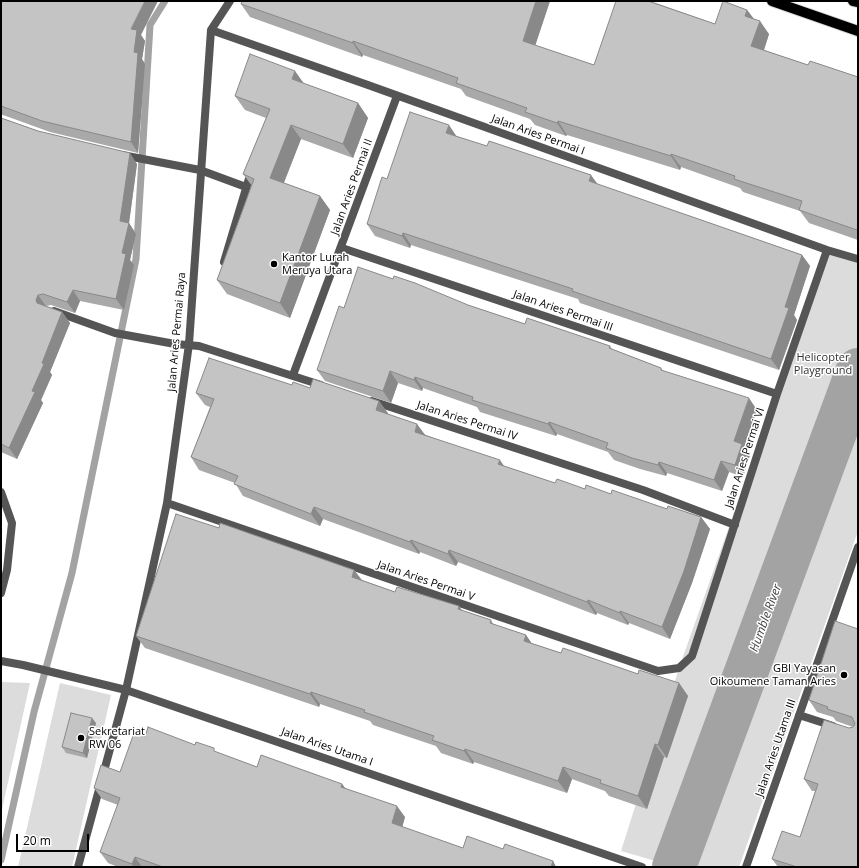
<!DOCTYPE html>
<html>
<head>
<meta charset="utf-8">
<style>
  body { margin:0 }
  #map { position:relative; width:859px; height:868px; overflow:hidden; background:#fff; font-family:"Open Sans",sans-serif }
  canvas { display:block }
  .frame { position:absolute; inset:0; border:2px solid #000; pointer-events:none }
  .scale { position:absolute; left:16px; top:834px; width:73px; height:18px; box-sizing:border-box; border:2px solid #000; border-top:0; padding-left:5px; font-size:12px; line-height:14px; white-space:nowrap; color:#000; -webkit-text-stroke:3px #fff; paint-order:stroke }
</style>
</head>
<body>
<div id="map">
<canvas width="859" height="868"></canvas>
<div class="frame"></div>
<div class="scale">20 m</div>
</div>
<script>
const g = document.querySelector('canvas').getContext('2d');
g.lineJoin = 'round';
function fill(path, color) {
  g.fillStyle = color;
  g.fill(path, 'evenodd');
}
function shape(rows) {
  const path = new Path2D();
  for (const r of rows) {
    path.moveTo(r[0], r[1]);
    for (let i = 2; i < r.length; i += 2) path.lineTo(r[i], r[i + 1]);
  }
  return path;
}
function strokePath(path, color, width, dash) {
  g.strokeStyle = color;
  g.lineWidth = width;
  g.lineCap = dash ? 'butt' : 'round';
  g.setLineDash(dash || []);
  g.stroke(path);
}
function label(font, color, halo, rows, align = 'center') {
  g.font = font + ' "Open Sans",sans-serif';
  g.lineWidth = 3;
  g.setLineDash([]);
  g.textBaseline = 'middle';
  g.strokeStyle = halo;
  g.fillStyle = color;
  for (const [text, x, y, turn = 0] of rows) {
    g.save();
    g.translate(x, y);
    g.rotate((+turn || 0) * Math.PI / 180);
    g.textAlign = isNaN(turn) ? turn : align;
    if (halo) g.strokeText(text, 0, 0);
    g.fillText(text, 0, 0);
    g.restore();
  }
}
const green = shape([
  [827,250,858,256,858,531,739,867,676,867,621,851,679,668],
  [1,682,30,683,1,814],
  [60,683,111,695,72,867,18,867]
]);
const stream = shape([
  [1,860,34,712,72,573,136,259,150,25,165,1]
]);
const river = shape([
  [674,867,858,370]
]);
const service = shape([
  [200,170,246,187],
  [224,262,251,172]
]);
const minor = shape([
  [211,30,368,85,827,250,858,259],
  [122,155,200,170],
  [342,248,777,394],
  [54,311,115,333,175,344,199,346,321,385],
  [293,375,397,96],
  [372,401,643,490,735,525],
  [1,492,12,523,7,570,1,593],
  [167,503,658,671,679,668,692,656,777,394,827,250],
  [799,715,833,726],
  [78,867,126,690,167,503,189,344,211,30,230,1],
  [746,867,858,547]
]);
const tertiary = shape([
  [1,661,23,665,126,690,642,867]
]);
const primary = shape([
  [772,1,858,31],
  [853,1,858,2]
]);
const wall = shape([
  [1,1,141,35,145,41,142,59,145,64,138,153,50,132,3,115,1,115],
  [242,1,550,1,535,46,594,65,653,1,653,2,715,24,747,10,754,19,769,34,764,50,808,65,858,77,858,240,809,223,800,211,743,192,740,188,681,167,680,170,567,135,566,136,535,125,530,119,466,96,461,89,363,55,362,57,250,17,241,4],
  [304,84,358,103,368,118,353,158,301,139,284,183,320,196,330,210,290,318,227,294,217,280,252,186,243,174,266,118,245,110,235,96],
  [1,118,38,131,137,164,129,223,136,234,130,260,134,265,124,310,80,301,75,313,51,305,46,306,62,312,70,323,50,372,52,375,41,400,43,403,17,459,1,452],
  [456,136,802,255,810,266,794,315,797,320,779,370,580,303,578,299,411,245,410,248,375,236,367,224,387,179],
  [468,305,525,324,610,346,612,349,661,368,663,371,757,410,744,447,750,455,743,477,729,472,722,491,667,473,666,476,640,469,614,460,608,452,557,434,556,436,480,412,477,407,423,388,422,391,398,383,391,403,325,381,317,370,344,308],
  [292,385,379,401,388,414,426,435,504,466,555,483,611,494,667,509,701,517,710,529,692,583,670,639,629,623,628,625,597,613,596,615,458,562,456,566,420,552,419,554,323,519,320,526,243,496,235,483,199,470,191,457,210,407,205,405,196,393],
  [219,528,354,570,362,580,395,592,463,611,491,620,494,625,526,635,531,643,561,653,638,674,679,683,688,696,667,758,664,757,647,809,609,796,605,791,572,779,567,793,474,762,473,764,441,753,436,746,373,725,370,721,320,704,319,707,145,648,136,636],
  [858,629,858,867,778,867,772,859,800,837,815,791,812,791,804,779,849,728,853,727,836,721,833,717,817,712,809,700],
  [96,723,87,758,66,753,62,747],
  [145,737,195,745,257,767,342,784,346,789,405,817,402,827,463,848,503,849,553,861,556,867,118,867,108,863,100,852,118,805,102,799,94,788,120,772]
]);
const shadedWall = shape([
  [145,1,158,1,141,35,145,41,142,59,145,64,138,153,131,142,134,52,131,29],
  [536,1,550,1,532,55,523,41],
  [747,10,757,23,745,16],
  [760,21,769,34,761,59,751,46],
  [353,41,363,55,362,57,353,43],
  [295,71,305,85,292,79],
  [358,103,368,118,353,158,343,144],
  [558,121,567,135,566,136,557,123],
  [291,125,301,139,280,192,270,178],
  [449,125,457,137,446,133],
  [130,153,137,164,129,223,136,234,130,260,134,265,124,310,116,299,120,221],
  [671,154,681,167,680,170,671,156],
  [591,175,599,186,589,181],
  [320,196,330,210,290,318,280,303],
  [403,233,411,245,410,248,402,236],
  [802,255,810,266,794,315,797,320,779,370,771,359,785,307],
  [73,290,80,301,75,313,67,302],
  [38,295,46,306,37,303,36,300],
  [62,312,70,323,50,372,52,375,41,400,43,403,17,459,9,448,42,363],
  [390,371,398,383,391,403,383,391],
  [415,377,423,388,422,391,414,380],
  [749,398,757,410,744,447,750,455,743,477,735,465,734,441],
  [379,401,388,413,385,422,376,410],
  [549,422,557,434,556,436,548,424],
  [417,424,426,436,415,432],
  [500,460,508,472,498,464],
  [721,461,729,472,722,491,714,480],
  [659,462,667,473,666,476,658,465],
  [314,507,323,519,320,526,311,514],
  [701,517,710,529,692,583,670,639,662,627],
  [411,540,420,552,419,554,410,542],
  [449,550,458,562,456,566,448,554],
  [354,570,363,582,352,577],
  [588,600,597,613,596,615,587,602],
  [459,606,468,619,458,609],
  [620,611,629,623,628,625,620,613],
  [526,635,535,648,524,641],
  [679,683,688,696,667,758,658,745],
  [311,692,320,704,319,707,310,694],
  [92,718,96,723,87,758,83,753],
  [655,744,664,757,647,809,638,796],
  [465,749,474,762,473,764,464,751],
  [563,767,572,779,567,793,558,781],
  [342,784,350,795,341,787],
  [397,806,405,817,400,835,392,823],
  [135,857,142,867,134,867,132,864],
  [553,861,556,867,551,867]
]);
const building = shape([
  [1,1,145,1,131,29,137,30,134,52,138,53,131,142,42,121,1,106,1,1],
  [242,1,536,1,523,41,594,65,616,1,648,1,715,24,723,1,747,10,745,16,760,21,751,46,808,65,810,61,858,77,858,227,857,230,799,210,802,201,734,179,735,176,671,154,671,156,558,121,557,123,525,112,527,108,456,83,458,78,353,41,353,43,241,4,242,1],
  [250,54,295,71,292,79,358,103,343,144,291,125,270,178,320,196,280,303,217,280,254,179,243,174,270,109,235,96,250,54],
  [410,112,449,125,446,133,487,146,489,141,591,175,589,181,802,255,785,307,789,308,771,359,572,291,573,289,403,233,402,236,367,224,382,177,387,179,410,112],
  [1,118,38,131,130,153,120,221,129,223,122,253,126,254,116,299,73,290,67,302,43,294,38,295,36,300,37,303,62,312,42,363,44,364,32,391,35,392,9,448,1,444,1,118],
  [358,267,393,279,394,276,415,283,468,305,525,324,527,318,610,346,609,348,661,368,661,370,749,398,734,441,742,444,735,465,721,461,714,480,659,462,658,465,632,458,606,448,608,443,549,422,548,424,472,400,473,397,415,377,414,380,390,371,383,391,317,370,339,306,344,308,358,267],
  [209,358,292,385,293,382,310,388,313,379,379,401,376,410,417,424,415,432,500,460,498,464,555,483,557,479,585,489,586,485,611,494,612,490,667,509,668,506,701,517,684,571,662,627,620,611,620,613,588,600,587,602,449,550,448,554,411,540,410,542,314,507,311,514,234,484,238,476,191,457,214,399,196,393,209,358],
  [176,514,219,528,220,523,354,570,352,577,395,592,397,587,459,606,458,609,491,620,490,623,526,635,524,641,561,653,563,648,638,674,639,670,679,683,658,745,655,744,638,796,600,783,601,780,563,767,558,781,465,749,464,751,432,740,434,736,364,712,365,710,311,692,310,694,136,636,176,514],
  [835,621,858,629,858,867,797,867,772,859,782,831,800,837,818,784,804,779,824,720,849,728,853,727,855,724,852,717,827,709,828,707,809,700,835,621],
  [71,713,92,718,83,753,62,747,71,713],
  [148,727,195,745,196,742,214,748,214,751,257,767,261,755,342,784,341,787,397,806,392,823,463,848,467,836,503,849,505,844,553,861,551,867,163,867,135,857,132,864,100,852,120,798,94,788,101,765,120,772,134,733,145,737,148,727]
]);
const markers = [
  [274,264,4,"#000"],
  [844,675,4,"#000"],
  [81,738,4,"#000"]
];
const streetNames = [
  ["Jalan Aries Permai I",538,135,20],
  ["Jalan Aries Permai II",352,187,-70],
  ["Jalan Aries Permai III",563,311,19],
  ["Jalan Aries Permai Raya",177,332,-85],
  ["Jalan Aries Permai IV",467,421,18],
  ["Jalan Aries Permai VI",745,458,-72],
  ["Jalan Aries Permai V",426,581,19],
  ["Jalan Aries Utama I",327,747,19],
  ["Jalan Aries Utama III",776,748,-71]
];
const poiNames = [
  ["Kantor Lurah",282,258],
  ["Meruya Utara",282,271],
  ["GBI Yayasan",836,669,"right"],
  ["Oikoumene Taman Aries",836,682,"right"],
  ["Sekretariat",89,732],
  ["RW 06",89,745]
];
const parkNames = [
  ["Helicopter",823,358],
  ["Playground",823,371]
];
const waterNames = [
  ["Humble River",766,618,-70]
];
fill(green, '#dcdcdc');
strokePath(stream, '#a3a3a3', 7);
strokePath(river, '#a3a3a3', 44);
strokePath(primary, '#dbdbdb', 12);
strokePath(service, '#555', 8);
strokePath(minor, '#555', 8);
strokePath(tertiary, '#555', 8);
strokePath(primary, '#000', 10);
fill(wall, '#a9a9a9');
fill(shadedWall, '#898989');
fill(building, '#c4c4c4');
strokePath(building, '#898989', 1);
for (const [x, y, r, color] of markers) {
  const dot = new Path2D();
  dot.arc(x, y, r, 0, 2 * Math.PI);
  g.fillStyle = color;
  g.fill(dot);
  strokePath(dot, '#fff', 1.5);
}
label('11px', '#000', '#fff', streetNames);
label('11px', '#000', '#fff', poiNames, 'left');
label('11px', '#333', '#fff', parkNames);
label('italic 12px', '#444', '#fff', waterNames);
</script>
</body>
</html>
